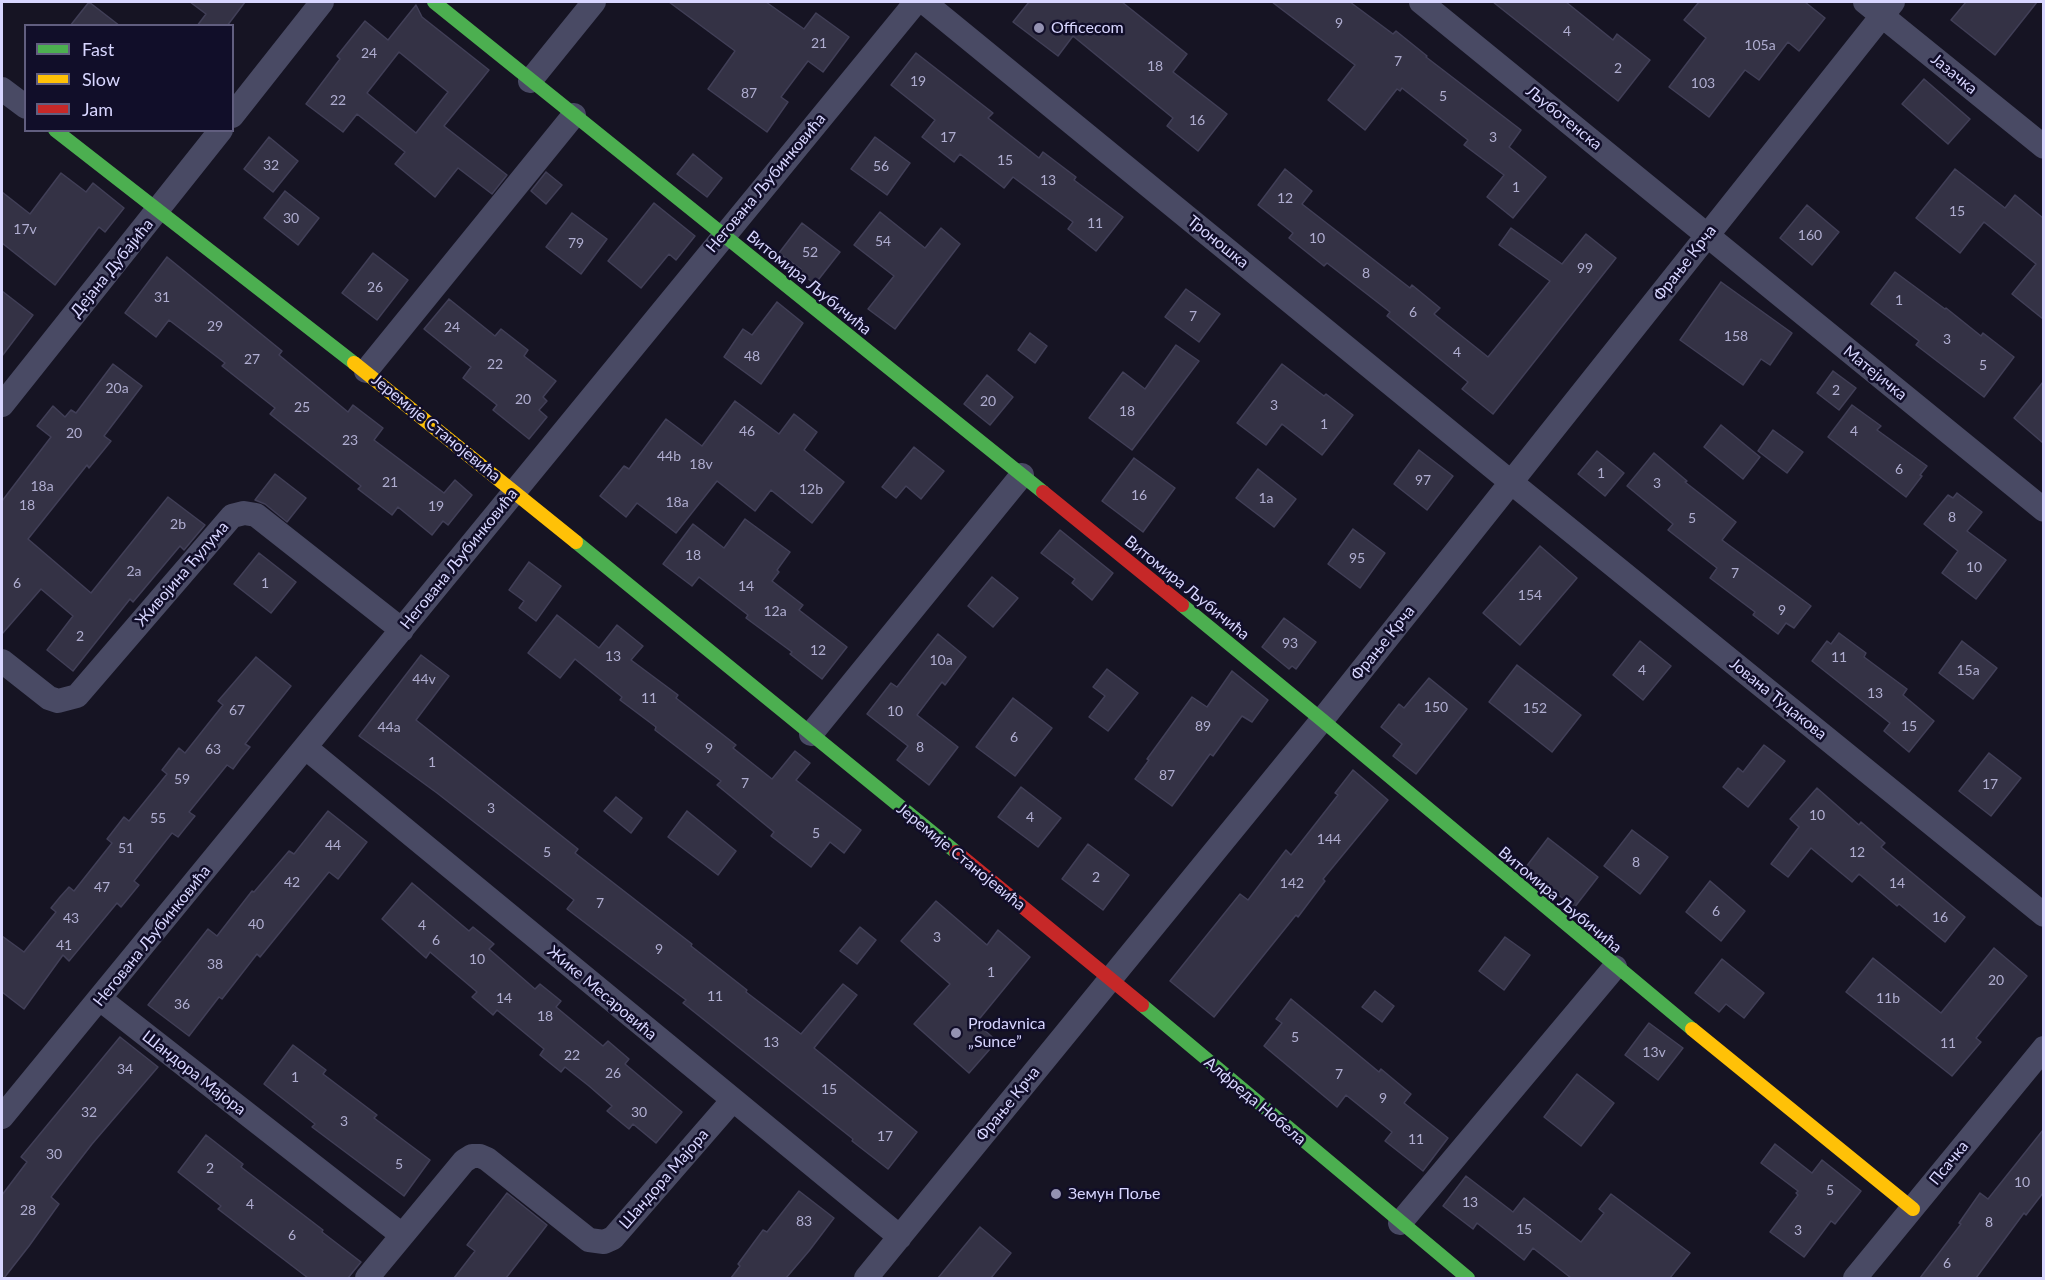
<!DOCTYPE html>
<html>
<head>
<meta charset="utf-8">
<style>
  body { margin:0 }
  #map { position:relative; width:2045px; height:1280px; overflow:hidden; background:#161423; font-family:Lato,sans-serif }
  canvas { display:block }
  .frame { position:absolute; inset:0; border:3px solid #d8d6ff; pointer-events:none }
  .legend { position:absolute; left:24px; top:24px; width:210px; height:108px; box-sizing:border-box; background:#110e29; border:2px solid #615e7f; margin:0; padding:8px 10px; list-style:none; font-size:18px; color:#d8d6ff }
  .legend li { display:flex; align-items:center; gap:12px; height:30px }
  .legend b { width:30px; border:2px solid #615e7f }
</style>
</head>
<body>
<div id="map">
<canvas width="2045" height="1280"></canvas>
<div class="frame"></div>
<ul class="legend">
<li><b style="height:8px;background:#4caf50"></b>Fast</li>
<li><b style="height:8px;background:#ffc107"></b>Slow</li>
<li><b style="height:8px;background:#c62828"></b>Jam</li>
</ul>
</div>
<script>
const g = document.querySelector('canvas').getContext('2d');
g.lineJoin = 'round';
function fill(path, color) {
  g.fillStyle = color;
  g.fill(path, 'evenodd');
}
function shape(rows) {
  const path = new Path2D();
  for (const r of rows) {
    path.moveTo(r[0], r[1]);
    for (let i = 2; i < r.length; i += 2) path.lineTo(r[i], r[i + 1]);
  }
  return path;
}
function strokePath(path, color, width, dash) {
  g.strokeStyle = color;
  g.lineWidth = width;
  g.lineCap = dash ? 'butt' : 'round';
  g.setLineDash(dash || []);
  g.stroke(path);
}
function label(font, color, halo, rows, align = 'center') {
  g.font = font + ' Lato,sans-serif';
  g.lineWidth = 5;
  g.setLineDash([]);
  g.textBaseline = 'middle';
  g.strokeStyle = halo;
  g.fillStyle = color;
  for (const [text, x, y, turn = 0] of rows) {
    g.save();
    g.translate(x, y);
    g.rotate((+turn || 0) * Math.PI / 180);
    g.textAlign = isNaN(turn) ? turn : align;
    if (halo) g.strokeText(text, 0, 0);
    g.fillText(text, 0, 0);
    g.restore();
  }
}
const building = shape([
  [89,2,120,26,70,26,89,2],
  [190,2,245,2,227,26,197,26,206,14,190,2],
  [669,2,766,2,804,29,816,13,849,37,823,72,808,61,781,97,788,102,767,132,708,89,735,51,669,2],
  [1029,2,1122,2,1187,54,1173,72,1227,114,1198,151,1167,126,1173,118,1073,36,1058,56,1013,22,1029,2],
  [1272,2,1350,2,1393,34,1396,31,1427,56,1426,57,1521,130,1509,147,1546,177,1513,218,1487,197,1504,175,1464,145,1468,140,1402,88,1400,91,1397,89,1365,130,1328,100,1355,65,1272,2],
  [1493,2,1566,2,1613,40,1617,34,1650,60,1618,101,1493,2],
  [1699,2,1805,2,1825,18,1799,51,1788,42,1759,80,1745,70,1709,117,1669,87,1706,38,1684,20,1699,2],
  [1966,2,2037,2,1995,55,1951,20,1966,2],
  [416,5,422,17,489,70,444,126,507,175,492,194,458,168,435,197,395,164,405,152,357,114,343,132,306,104,340,59,337,56,365,21,388,40,416,5],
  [399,52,448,92,416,133,367,93,399,52],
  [916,53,993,113,988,118,1039,158,1043,152,1076,177,1074,180,1123,217,1096,251,1068,229,1073,222,1013,177,1004,188,960,154,954,162,922,137,935,120,891,85,916,53],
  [1924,79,1970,119,1948,144,1902,104,1924,79],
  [269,137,298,161,273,192,244,169,269,137],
  [875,137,910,163,887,195,851,169,875,137],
  [693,154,722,178,707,197,677,174,693,154],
  [1285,169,1312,191,1302,204,1410,288,1412,285,1440,308,1434,314,1488,357,1550,281,1499,245,1511,228,1562,264,1586,234,1616,258,1493,414,1462,389,1468,382,1387,316,1390,312,1327,263,1324,266,1289,238,1293,233,1258,205,1285,169],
  [1955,169,2005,208,2015,195,2043,218,2043,319,2012,294,2036,264,1984,222,1960,253,1916,218,1955,169],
  [546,172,562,185,546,204,531,191,546,172],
  [61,173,86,192,93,183,124,208,105,232,99,227,55,285,2,243,2,192,30,214,61,173],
  [285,191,319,218,298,245,264,218,285,191],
  [654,203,695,236,676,260,669,254,641,288,608,261,654,203],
  [1807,205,1839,232,1812,265,1780,238,1807,205],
  [880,212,925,248,941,228,960,244,895,329,868,309,894,276,854,245,880,212],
  [572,213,607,239,581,274,546,247,572,213],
  [802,223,840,252,815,284,799,272,801,269,779,253,802,223],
  [373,253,408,280,377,320,342,293,373,253],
  [167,257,282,351,279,355,348,412,353,405,383,428,374,440,444,493,455,480,472,495,448,525,443,521,432,535,398,507,392,515,358,489,361,486,270,414,275,408,222,366,225,363,169,320,156,337,125,313,167,257],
  [1895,272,1945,309,1946,308,1981,336,1983,333,2014,357,1984,397,1916,345,1919,341,1871,304,1895,272],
  [1721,282,1792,333,1770,365,1761,359,1743,385,1680,340,1721,282],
  [1186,289,1220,314,1199,342,1165,317,1186,289],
  [2,291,33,315,2,356,2,291],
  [449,299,495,336,501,329,528,350,524,356,556,381,543,397,547,401,539,410,547,417,529,439,493,410,497,405,463,378,471,367,424,329,449,299],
  [777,302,803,323,761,384,724,357,743,329,752,335,777,302],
  [1030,333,1047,346,1035,363,1018,350,1030,333],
  [1176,345,1199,361,1132,450,1089,418,1123,372,1145,389,1176,345],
  [113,364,142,386,104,436,111,441,89,468,87,465,28,539,91,593,168,497,205,525,184,550,180,546,133,602,130,599,73,671,47,650,73,616,41,589,2,634,2,501,51,437,37,426,53,406,65,417,71,410,76,413,113,364],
  [1282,364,1324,396,1326,394,1353,415,1322,455,1282,424,1266,445,1237,423,1282,364],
  [1833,371,1856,388,1839,410,1817,393,1833,371],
  [987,375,1013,397,990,425,964,404,987,375],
  [2043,382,2043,443,2014,418,2043,382],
  [735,401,779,434,794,414,817,432,804,450,844,482,812,523,771,490,755,511,717,481,676,533,637,503,626,517,600,496,624,466,629,469,666,419,702,446,735,401],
  [1852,405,1881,426,1877,430,1927,466,1920,475,1922,476,1906,497,1828,437,1852,405],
  [1721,425,1760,457,1743,479,1704,447,1721,425],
  [1773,430,1803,452,1787,473,1758,451,1773,430],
  [914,447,944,471,921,499,906,486,896,498,882,487,914,447],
  [1419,450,1453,476,1427,510,1394,484,1419,450],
  [1597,451,1624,473,1605,496,1578,474,1597,451],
  [1654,453,1687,481,1685,482,1736,522,1722,540,1811,606,1794,628,1786,623,1778,634,1753,615,1755,612,1710,578,1717,568,1668,530,1673,524,1627,486,1654,453],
  [1134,458,1175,488,1143,532,1102,501,1134,458],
  [1258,469,1296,499,1274,527,1236,498,1258,469],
  [275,474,306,498,287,522,265,504,255,500,275,474],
  [1957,493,1982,512,1967,531,2006,560,1976,599,1942,573,1958,551,1924,524,1948,495,1953,498,1957,493],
  [745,519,790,552,777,570,779,572,772,581,803,605,799,610,847,647,822,679,790,654,792,652,746,618,748,615,699,577,692,586,663,564,693,524,724,548,745,519],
  [1353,529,1385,553,1360,588,1328,564,1353,529],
  [1060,530,1113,573,1092,600,1072,583,1075,579,1041,553,1060,530],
  [1540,546,1577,578,1520,645,1483,613,1540,546],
  [259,553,296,582,271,613,234,584,259,553],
  [529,562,561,586,536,621,519,608,524,601,509,590,529,562],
  [992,577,1018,598,993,627,968,606,992,577],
  [557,615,599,648,617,625,643,646,631,660,678,695,676,698,736,745,733,748,772,779,795,751,810,763,796,780,861,830,844,853,830,842,811,867,771,836,774,832,717,785,721,781,655,730,656,727,620,700,622,697,575,659,560,678,528,653,557,615],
  [1284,618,1316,642,1296,669,1292,666,1289,669,1262,647,1284,618],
  [1839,633,1866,653,1864,657,1907,689,1903,695,1934,721,1909,752,1884,731,1890,723,1812,661,1827,641,1831,644,1839,633],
  [938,634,966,657,945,685,942,682,917,715,958,747,929,785,897,760,908,746,867,714,891,683,897,687,938,634],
  [1640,641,1671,666,1643,700,1613,675,1640,641],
  [1962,641,1997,668,1973,699,1939,673,1962,641],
  [421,655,449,676,416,720,578,849,575,853,692,944,691,946,747,990,746,992,801,1034,843,984,857,995,814,1048,917,1132,888,1169,852,1141,853,1139,683,1003,686,1000,567,909,574,900,437,793,359,736,421,655],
  [256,657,291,686,245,744,250,747,241,758,233,769,227,765,189,812,195,816,186,827,178,837,172,833,134,881,139,885,121,907,117,903,69,961,63,955,24,1009,2,992,2,936,24,952,56,912,51,908,60,897,69,887,74,891,112,843,107,839,124,817,129,821,167,774,162,770,179,748,185,753,223,705,218,701,256,657],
  [1517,665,1581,715,1552,752,1489,702,1517,665],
  [1107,669,1138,693,1108,731,1089,717,1105,696,1093,687,1107,669],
  [1232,671,1268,700,1252,722,1242,716,1213,756,1210,754,1172,806,1135,779,1149,760,1147,759,1192,697,1207,707,1232,671],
  [1429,678,1467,709,1416,774,1393,756,1402,744,1381,727,1399,704,1404,708,1429,678],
  [1013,698,1052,728,1015,776,976,747,1013,698],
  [1764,745,1785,761,1748,807,1723,787,1738,768,1743,772,1764,745],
  [1989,753,2021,778,1991,816,1959,791,1989,753],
  [1353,770,1388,800,1323,879,1325,881,1298,917,1296,915,1214,1017,1170,981,1240,894,1248,900,1286,850,1291,855,1338,795,1335,793,1353,770],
  [1021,787,1061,818,1038,847,998,817,1021,787],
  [1817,788,1859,825,1861,822,1885,843,1881,847,1965,917,1945,942,1899,904,1897,906,1859,874,1852,882,1811,848,1788,877,1771,864,1799,827,1790,819,1817,788],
  [616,797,642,818,631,833,604,811,616,797],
  [328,811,367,842,338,879,329,872,260,957,257,954,222,999,219,997,189,1036,148,1005,208,929,217,936,252,891,254,892,289,851,294,854,328,811],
  [687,811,736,851,718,875,668,837,687,811],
  [1632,830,1668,857,1640,894,1604,866,1632,830],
  [1548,838,1598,877,1574,908,1526,867,1548,838],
  [1088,844,1129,875,1103,910,1062,879,1088,844],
  [1710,881,1745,911,1721,941,1686,912,1710,881],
  [412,883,469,931,473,927,494,944,489,949,535,989,540,984,561,1001,556,1007,603,1046,608,1041,629,1059,625,1064,682,1112,656,1143,633,1124,629,1129,607,1111,612,1106,589,1086,565,1067,561,1072,540,1055,544,1049,497,1010,493,1015,472,997,477,992,430,952,426,958,382,919,412,883],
  [936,901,987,945,998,930,1030,957,976,1023,997,1041,969,1073,914,1024,950,984,901,941,936,901],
  [860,927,876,940,857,964,840,951,860,927],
  [1505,937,1530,955,1504,990,1479,971,1505,937],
  [1994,948,2027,976,1976,1038,1981,1042,1952,1076,1846,992,1873,958,1941,1013,1994,948],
  [1722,959,1764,993,1744,1018,1726,1004,1719,1012,1695,993,1722,959],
  [1375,991,1394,1006,1382,1022,1362,1007,1375,991],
  [1291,999,1379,1072,1381,1069,1411,1094,1404,1103,1448,1138,1423,1171,1385,1141,1392,1132,1346,1095,1337,1107,1264,1046,1282,1023,1276,1019,1291,999],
  [1649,1023,1683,1048,1658,1080,1625,1055,1649,1023],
  [120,1037,158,1067,92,1144,51,1197,59,1204,29,1246,4,1278,2,1278,2,1195,27,1162,21,1157,120,1037],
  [293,1045,326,1070,323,1074,377,1115,374,1118,430,1160,404,1196,312,1127,315,1124,264,1084,293,1045],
  [1577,1074,1614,1103,1581,1146,1544,1117,1577,1074],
  [2043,1130,2043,1193,2026,1215,2024,1213,1976,1278,1920,1278,1961,1224,1959,1223,1980,1193,1988,1199,2043,1130],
  [206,1135,243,1164,241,1167,323,1230,322,1232,361,1262,348,1278,308,1278,218,1209,221,1206,178,1172,206,1135],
  [1775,1144,1812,1173,1822,1160,1861,1191,1835,1224,1831,1221,1804,1257,1770,1232,1798,1195,1796,1193,1798,1191,1761,1163,1775,1144],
  [1466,1176,1513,1212,1524,1198,1581,1242,1604,1213,1599,1209,1611,1194,1690,1253,1670,1278,1571,1278,1533,1248,1524,1260,1477,1223,1473,1229,1443,1206,1466,1176],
  [799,1191,834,1218,809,1251,786,1278,731,1278,740,1266,738,1264,763,1230,767,1232,799,1191],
  [507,1193,547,1225,506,1278,454,1278,475,1251,467,1245,507,1193],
  [980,1227,1011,1253,991,1278,938,1278,980,1227]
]);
const street = shape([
  [924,2,1512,483,2044,915],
  [1421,2,2044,510],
  [1865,2,2044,147],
  [530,81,594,2],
  [2,89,26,107],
  [232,116,322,2],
  [366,371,574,115],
  [2,405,221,130],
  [2,661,49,698,58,701,77,696,232,516,244,513,256,515,402,630],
  [811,734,1022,475],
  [306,748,900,1237],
  [100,999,402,1235],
  [2,1117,916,2],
  [1400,1223,1615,967],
  [367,1278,464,1161,472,1156,480,1156,487,1159,589,1240,604,1242,613,1238,732,1101],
  [866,1278,1322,720,1893,2],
  [1855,1278,2044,1048]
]);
const fast = shape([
  [434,2,1043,492],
  [55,130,354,363],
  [576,542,956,852],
  [1182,605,1322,720,1692,1029],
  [1142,1005,1468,1278]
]);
const slow = shape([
  [354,363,576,542],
  [1692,1029,1913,1209]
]);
const jam = shape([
  [1043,492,1182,605],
  [956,852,1142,1005]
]);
const markers = [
  [1039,28,6,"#9492b2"],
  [956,1033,6,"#9492b2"],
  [1056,1194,6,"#9492b2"]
];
const numberNames = [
  ["9",1339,23],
  ["4",1567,31],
  ["21",819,43],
  ["105a",1760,45],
  ["24",369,53],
  ["7",1398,61],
  ["18",1155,66],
  ["2",1618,68],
  ["19",918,81],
  ["103",1703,83],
  ["87",749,93],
  ["5",1443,96],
  ["22",338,100],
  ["16",1197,120],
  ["17",948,137],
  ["3",1493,137],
  ["15",1005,160],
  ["32",271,165],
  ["56",881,166],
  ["13",1048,180],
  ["1",1516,187],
  ["12",1285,198],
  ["15",1957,211],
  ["30",291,218],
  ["11",1095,223],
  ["17v",25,229],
  ["160",1810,235],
  ["10",1317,238],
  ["54",883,241],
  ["79",576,243],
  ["52",810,252],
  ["99",1585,268],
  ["8",1366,273],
  ["26",375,287],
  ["31",162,297],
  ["1",1899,300],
  ["6",1413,312],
  ["7",1193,316],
  ["29",215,326],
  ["24",452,327],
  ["158",1736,336],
  ["3",1947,339],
  ["4",1457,352],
  ["48",752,356],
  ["27",252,359],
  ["22",495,364],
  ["5",1983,365],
  ["20a",117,388],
  ["2",1836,390],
  ["20",523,399],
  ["20",988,401],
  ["3",1274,405],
  ["25",302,407],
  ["18",1127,411],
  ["1",1324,424],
  ["46",747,431],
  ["4",1854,431],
  ["20",74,433],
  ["23",350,440],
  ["44b",669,456],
  ["18v",701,464],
  ["6",1899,469],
  ["1",1601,473],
  ["97",1423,480],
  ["21",390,482],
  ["3",1657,483],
  ["18a",42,486],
  ["12b",811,489],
  ["16",1139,495],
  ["1a",1266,498],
  ["18a",677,502],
  ["18",27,505],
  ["19",436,506],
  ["8",1952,517],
  ["5",1692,518],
  ["2b",178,524],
  ["18",693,555],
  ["95",1357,558],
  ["10",1974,567],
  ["2a",134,571],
  ["7",1735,573],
  ["6",17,583],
  ["1",265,583],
  ["14",746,586],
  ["154",1530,595],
  ["9",1782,610],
  ["12a",775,611],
  ["2",80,636],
  ["93",1290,643],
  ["12",818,650],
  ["13",613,656],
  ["11",1839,657],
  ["10a",941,660],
  ["4",1642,670],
  ["15a",1968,670],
  ["44v",424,679],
  ["13",1875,693],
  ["11",649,698],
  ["150",1436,707],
  ["152",1535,708],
  ["67",237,710],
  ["10",895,711],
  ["89",1203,726],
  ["15",1909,726],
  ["44a",389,727],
  ["6",1014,737],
  ["8",920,747],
  ["9",709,748],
  ["63",213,749],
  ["1",432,762],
  ["87",1167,775],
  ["59",182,779],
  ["7",745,783],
  ["17",1990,784],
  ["3",491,808],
  ["10",1817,815],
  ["4",1030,817],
  ["55",158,818],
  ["5",816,833],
  ["144",1329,839],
  ["44",333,845],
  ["51",126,848],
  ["5",547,852],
  ["12",1857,852],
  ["8",1636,862],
  ["2",1096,877],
  ["42",292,882],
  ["142",1292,883],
  ["14",1897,883],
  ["47",102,887],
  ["7",600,903],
  ["6",1716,911],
  ["16",1940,917],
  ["43",71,918],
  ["40",256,924],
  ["4",422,925],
  ["3",937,937],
  ["6",436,940],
  ["41",64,945],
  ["9",659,949],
  ["10",477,959],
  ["38",215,964],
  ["1",991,972],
  ["20",1996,980],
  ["11",715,996],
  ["14",504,998],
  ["11b",1888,998],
  ["36",182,1004],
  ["18",545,1016],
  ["5",1295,1037],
  ["13",771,1042],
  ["11",1948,1043],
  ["13v",1654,1052],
  ["22",572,1055],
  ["34",125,1069],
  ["26",613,1073],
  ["7",1339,1074],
  ["1",295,1077],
  ["15",829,1089],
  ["9",1383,1098],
  ["32",89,1112],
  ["30",639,1112],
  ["3",344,1121],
  ["17",885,1136],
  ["11",1416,1139],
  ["30",54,1154],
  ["5",399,1164],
  ["2",210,1168],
  ["10",2022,1182],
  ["5",1830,1190],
  ["13",1470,1202],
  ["4",250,1204],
  ["28",28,1210],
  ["83",804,1221],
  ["8",1989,1222],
  ["15",1524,1229],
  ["3",1798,1230],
  ["6",292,1235],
  ["6",1947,1263]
];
const poiNames = [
  ["Officecom",1051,28],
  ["Prodavnica",968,1024],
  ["„Sunce”",968,1042],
  ["Земун Поље",1068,1194]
];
const streetNames = [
  ["Јазачка",1954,74,39],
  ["Љуботенска",1564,118,39],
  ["Негована Љубинковића",766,183,-50],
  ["Троношка",1218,242,39],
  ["Фрање Крча",1685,263,-52],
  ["Дејана Дубајића",112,268,-51],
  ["Витомира Љубичића",809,283,39],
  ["Матејичка",1875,373,39],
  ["Јеремије Станојевића",436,428,39],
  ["Негована Љубинковића",459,559,-51],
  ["Живојина Ћулума",182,574,-49],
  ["Витомира Љубичића",1187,588,39],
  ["Фрање Крча",1383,643,-51],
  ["Јована Туцакова",1778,699,39],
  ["Јеремије Станојевића",961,857,39],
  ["Витомира Љубичића",1560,900,40],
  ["Негована Љубинковића",152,936,-51],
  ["Жике Месаровића",602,993,40],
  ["Шандора Мајора",194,1073,38],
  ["Алфреда Нобела",1255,1101,40],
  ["Фрање Крча",1008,1104,-51],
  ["Псачка",1949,1163,-51],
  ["Шандора Мајора",664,1179,-49]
];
fill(building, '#343245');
strokePath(building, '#413f57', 1.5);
strokePath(street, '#494a64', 24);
strokePath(fast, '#4caf50', 14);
strokePath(slow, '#ffc107', 14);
strokePath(jam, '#c62828', 14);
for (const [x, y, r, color] of markers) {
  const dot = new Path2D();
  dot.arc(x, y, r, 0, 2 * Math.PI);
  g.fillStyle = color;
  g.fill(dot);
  strokePath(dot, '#110e29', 2);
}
label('14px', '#afadd0', null, numberNames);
label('16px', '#d8d6ff', '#110e29', poiNames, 'left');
label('16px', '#d8d6ff', '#110e29', streetNames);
</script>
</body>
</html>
